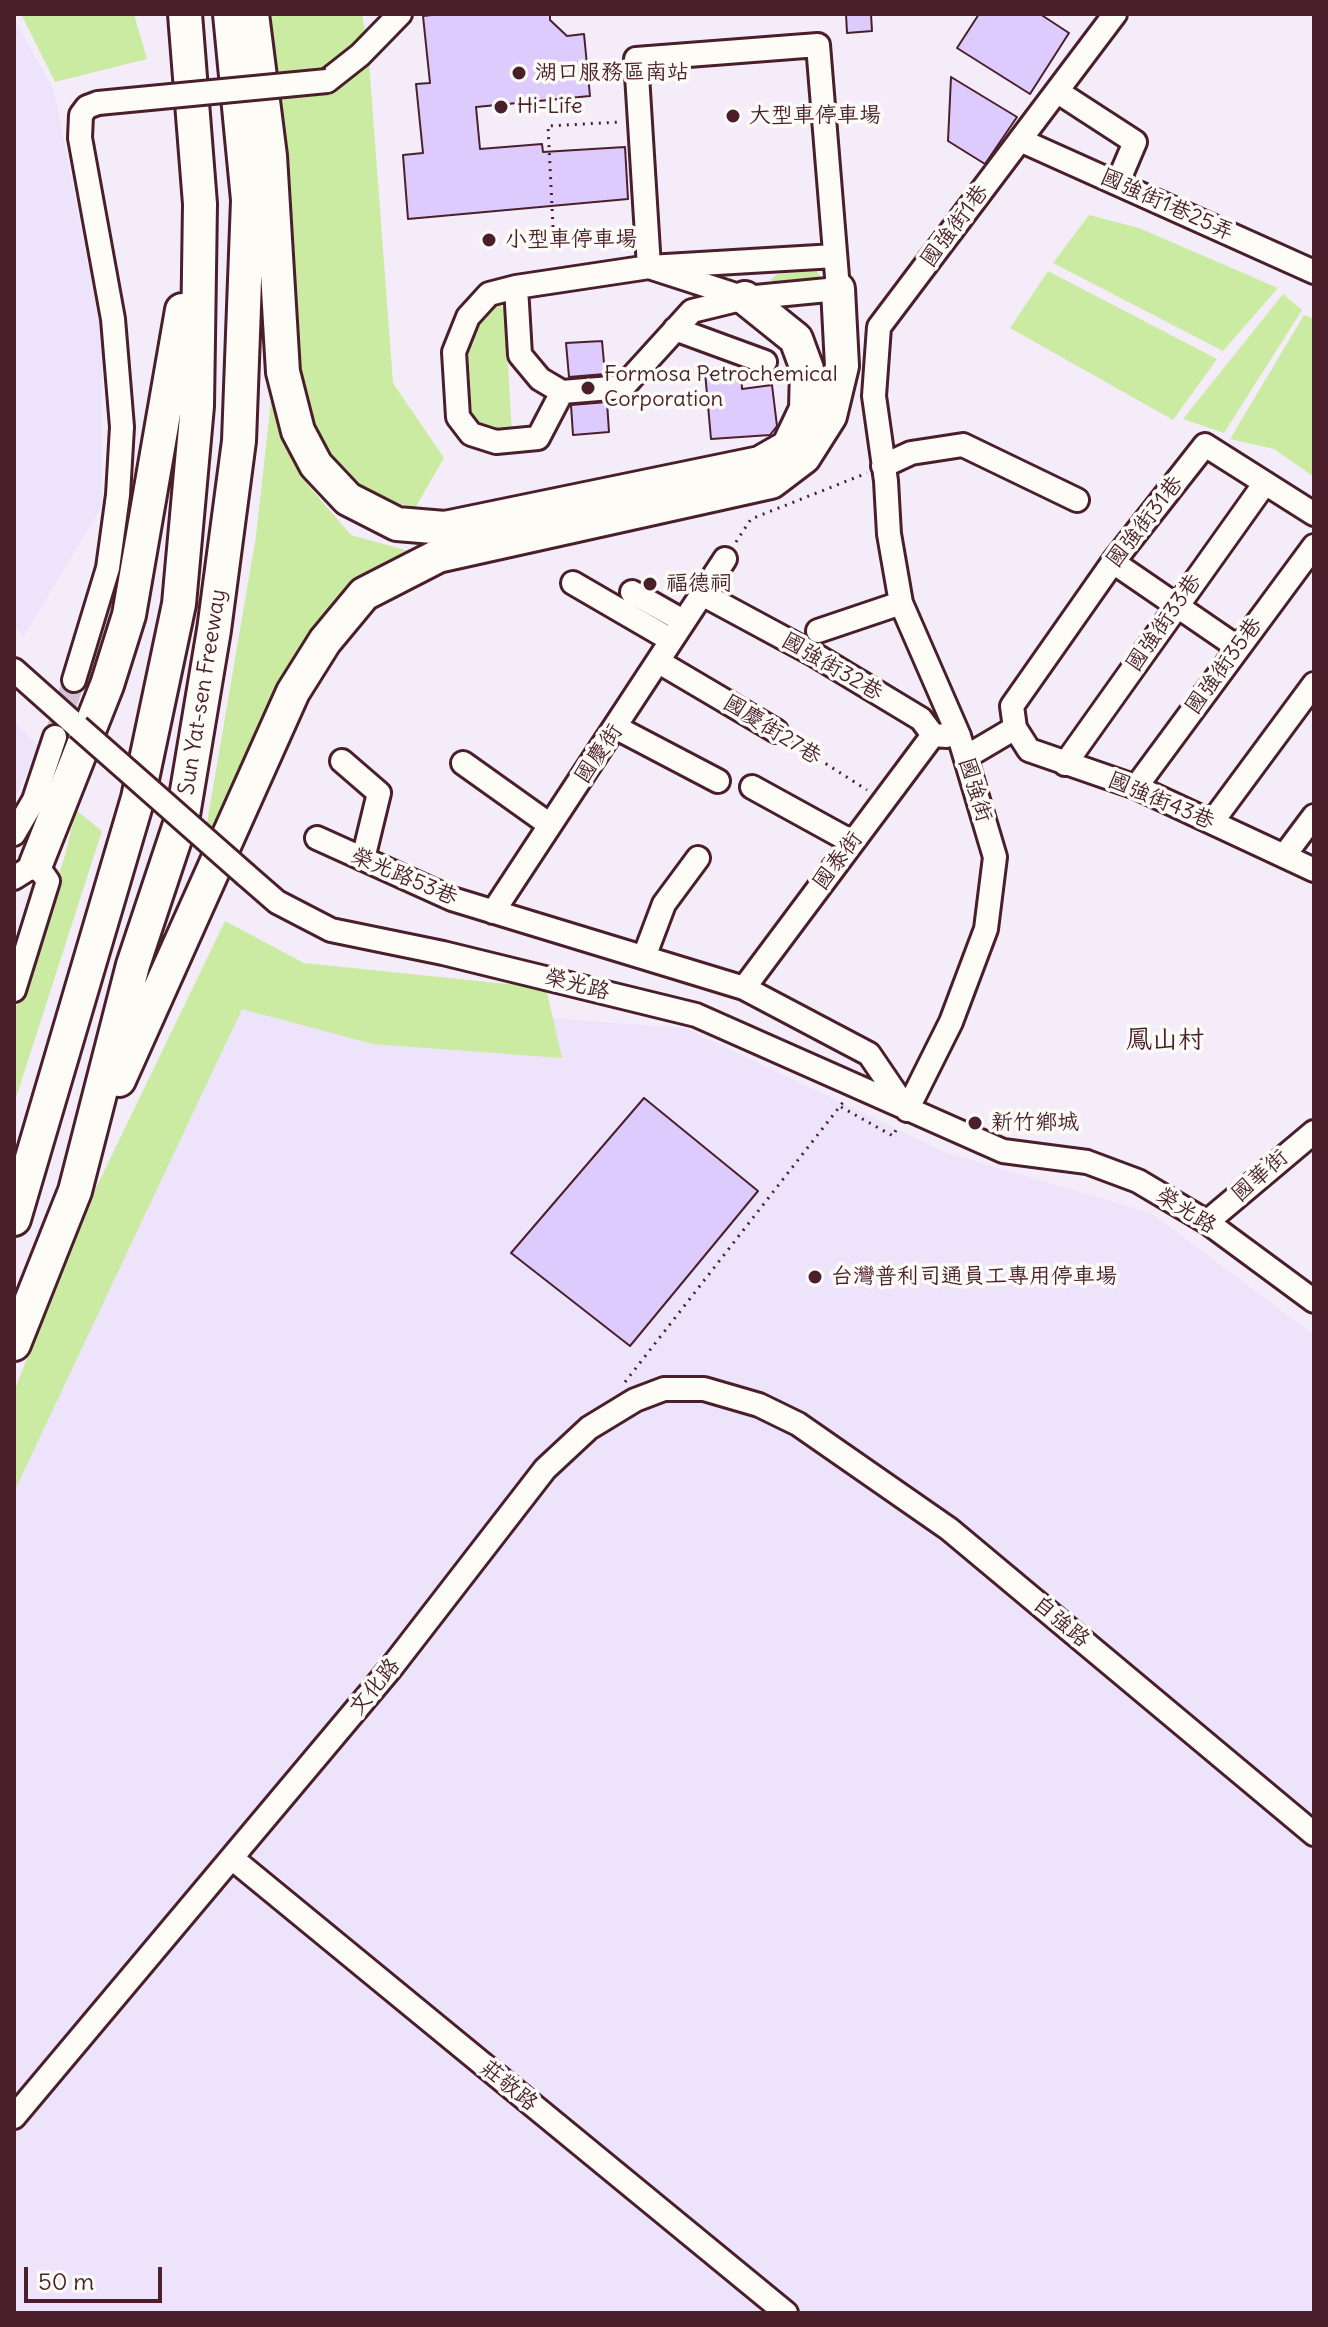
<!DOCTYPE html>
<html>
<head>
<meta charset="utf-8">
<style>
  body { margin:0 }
  #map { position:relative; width:1328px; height:2327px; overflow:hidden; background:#f4edf9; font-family:Delius,sans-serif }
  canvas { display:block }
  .frame { position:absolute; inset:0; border:16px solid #4a1f2b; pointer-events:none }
  .scale { position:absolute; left:24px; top:2267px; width:138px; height:36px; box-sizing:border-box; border:4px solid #4a1f2b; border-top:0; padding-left:10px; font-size:24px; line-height:28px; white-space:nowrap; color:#4a1f2b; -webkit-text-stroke:6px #fdfcf7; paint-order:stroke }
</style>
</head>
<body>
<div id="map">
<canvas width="1328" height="2327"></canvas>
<div class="frame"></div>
<div class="scale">50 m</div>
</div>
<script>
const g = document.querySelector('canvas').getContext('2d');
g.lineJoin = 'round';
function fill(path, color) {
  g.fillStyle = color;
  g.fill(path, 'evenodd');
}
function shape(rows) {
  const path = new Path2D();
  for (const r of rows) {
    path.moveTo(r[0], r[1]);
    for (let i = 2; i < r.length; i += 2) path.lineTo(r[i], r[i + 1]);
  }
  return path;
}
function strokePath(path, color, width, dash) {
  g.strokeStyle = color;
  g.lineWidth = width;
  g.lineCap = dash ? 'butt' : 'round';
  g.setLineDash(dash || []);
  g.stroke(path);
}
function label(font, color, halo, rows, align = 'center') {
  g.font = font + ' Delius,"LXGW WenKai TC",sans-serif';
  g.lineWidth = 7;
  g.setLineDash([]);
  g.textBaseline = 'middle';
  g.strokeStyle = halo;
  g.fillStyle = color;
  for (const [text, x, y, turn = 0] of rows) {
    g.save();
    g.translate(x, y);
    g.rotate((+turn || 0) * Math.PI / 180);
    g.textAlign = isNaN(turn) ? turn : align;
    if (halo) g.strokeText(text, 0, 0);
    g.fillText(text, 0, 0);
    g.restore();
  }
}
const built = shape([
  [14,19,54,90,102,336,102,506,24,636,14,627],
  [14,722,38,745,14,802],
  [236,995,685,1028,947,1153,1151,1213,1314,1335,1314,2313,14,2313,14,1439]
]);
const green = shape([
  [21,14,134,14,147,59,55,82],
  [255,14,362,14,368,49,393,383,444,458,415,508,358,491,318,439,302,391],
  [1089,215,1139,228,1278,288,1223,351,1053,263],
  [816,270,820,276,817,283,779,286,770,280,778,274],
  [1048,271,1217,359,1173,420,1010,328],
  [1283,294,1302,310,1224,433,1183,419],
  [499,302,505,312,512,434,487,434,462,420,455,395,470,315],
  [1304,315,1314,319,1314,477,1274,449,1230,439],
  [272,392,307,484,351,535,420,554,360,580,219,831,207,823,256,536],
  [76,810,102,831,14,1104,14,1014,65,855],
  [225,921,304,963,546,988,562,1058,373,1044,242,1009,14,1492,14,1391,95,1190]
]);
const building = shape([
  [440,14,550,14,550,20,567,36,584,34,590,96,476,107,480,149,542,144,543,152,625,147,628,199,408,219,403,155,423,153,416,84,430,83,423,16,440,14],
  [846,14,871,14,872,31,847,33,846,14],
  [979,14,1040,14,1069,33,1030,94,957,48,979,14],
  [951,77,1017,117,985,164,948,141,951,77],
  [602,341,605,374,569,377,566,343,602,341],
  [741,369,742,389,772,385,777,426,770,435,711,439,705,372,741,369],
  [607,402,609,432,573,435,571,405,607,402],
  [644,1098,758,1191,630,1346,511,1253,644,1098]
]);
const minorTunnel = shape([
  [55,737,74,680]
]);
const path = shape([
  [553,227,548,126,620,122],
  [736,542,751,519,867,473],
  [792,742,867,790],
  [841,1107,893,1136,897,1128],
  [625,1382,844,1101]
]);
const minor = shape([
  [327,81,360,55,400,14],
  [1058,92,1135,142,1118,182],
  [1020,140,1314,272],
  [516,287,489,294,468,317,454,352,458,417,471,434,496,442,538,438,562,392],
  [745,298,649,267,636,59,818,45,838,289,745,298,692,311,623,387,562,392,540,379,520,355,516,287,649,267,835,256],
  [675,329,765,362],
  [883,466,911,453,963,445,1077,500],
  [1314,514,1205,445,1113,562,1012,706,1015,728,1029,750,1136,787,1314,870],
  [1113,562,1237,647],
  [573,583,671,640],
  [632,592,683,621],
  [702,594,815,655,921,719,933,735,947,736],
  [818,631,901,603],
  [659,662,776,731],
  [14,670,78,727],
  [74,680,108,568,118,495,122,427,113,319,80,138,81,115,87,107,98,103],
  [617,728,718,781],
  [966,757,1015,728],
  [342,761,379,793,363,859],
  [463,763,550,825],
  [1065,764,1265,483],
  [752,787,852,842],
  [1136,787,1314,546],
  [1212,822,1314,684],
  [14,834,34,800,55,737],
  [317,838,452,899,744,988,869,1054,907,1110,951,1022,986,929,995,857,959,736,901,603,889,534,886,481,874,396,879,327,1115,14],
  [1284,856,1314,816],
  [246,875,277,902,331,930,443,953,696,1015,1003,1151,1087,1162,1138,1181,1207,1222,1314,1301],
  [14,878,36,864,48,881,14,990],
  [493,912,725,559],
  [644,957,664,904,698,858],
  [744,988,933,735],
  [1207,1222,1314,1132],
  [233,1859,786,2313],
  [14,2117,391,1668,545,1469,589,1428,635,1400,664,1389,704,1389,759,1405,798,1424,949,1529,1314,1834]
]);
const highway = shape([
  [252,14,270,156,283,372,298,431,316,465,348,499,397,524,445,528,760,463,788,447,806,409,807,369,796,339,745,298],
  [36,864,107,685,129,615,182,310],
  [119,1080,293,692,325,641,364,594,438,556,771,482,804,457,830,416,842,366,838,289],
  [14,1219,138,798,179,604,197,406,200,204,185,14],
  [14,1344,75,1191,133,965,183,815,214,630,239,441,248,200,230,14]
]);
const minorBridge = shape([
  [98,103,327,81],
  [78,727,246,875]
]);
const markers = [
  [519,73,8,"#4a1f2b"],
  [501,107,8,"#4a1f2b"],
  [733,116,8,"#4a1f2b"],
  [489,240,8,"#4a1f2b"],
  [588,388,8,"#4a1f2b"],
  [650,584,8,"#4a1f2b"],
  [975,1123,8,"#4a1f2b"],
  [815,1277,8,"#4a1f2b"]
];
const poiNames = [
  ["湖口服務區南站",535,73],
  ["Hi-Life",517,107],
  ["大型車停車場",749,116],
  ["小型車停車場",505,240],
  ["Formosa Petrochemical",604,375],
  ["Corporation",604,400],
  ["福德祠",666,584],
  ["新竹鄉城",991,1123],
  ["台灣普利司通員工專用停車場",831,1277]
];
const streetNames = [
  ["國強街1巷25弄",1167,205,24],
  ["國強街1巷",955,226,-53],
  ["國強街31巷",1145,522,-52],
  ["國強街33巷",1164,623,-55],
  ["國強街35巷",1224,666,-54],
  ["國強街32巷",832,667,30],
  ["Sun Yat-sen Freeway",203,692,-81],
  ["國慶街27巷",772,730,32],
  ["國慶街",599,754,-56],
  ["國強街",975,790,73],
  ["國強街43巷",1161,801,23],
  ["國泰街",838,861,-53],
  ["榮光路53巷",404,877,23],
  ["榮光路",577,985,14],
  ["國華街",1260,1176,-41],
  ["榮光路",1186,1211,32],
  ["自強路",1061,1622,40],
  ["文化路",375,1687,-51],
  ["莊敬路",509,2086,39]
];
const quarterNames = [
  ["鳳山村",1165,1041]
];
fill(built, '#ede3fa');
fill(green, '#cbeba3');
fill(building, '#decbfd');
strokePath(building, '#4a1f2b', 2);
strokePath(minorTunnel, '#d2c4d0', 22, [22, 11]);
strokePath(minor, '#4a1f2b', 28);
strokePath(highway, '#4a1f2b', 38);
strokePath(path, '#4a1f2b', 3, [2, 6]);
strokePath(minor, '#fdfcf7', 22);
strokePath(highway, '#fdfcf7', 32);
strokePath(minorBridge, '#4a1f2b', 28, []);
strokePath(minorBridge, '#fdfcf7', 22);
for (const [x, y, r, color] of markers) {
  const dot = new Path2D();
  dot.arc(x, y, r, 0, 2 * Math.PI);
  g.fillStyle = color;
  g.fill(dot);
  strokePath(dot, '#fdfcf7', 3);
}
label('22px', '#4a1f2b', '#fdfcf7', poiNames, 'left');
label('22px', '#4a1f2b', '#fdfcf7', streetNames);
label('26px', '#4a1f2b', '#fdfcf7', quarterNames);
</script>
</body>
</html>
